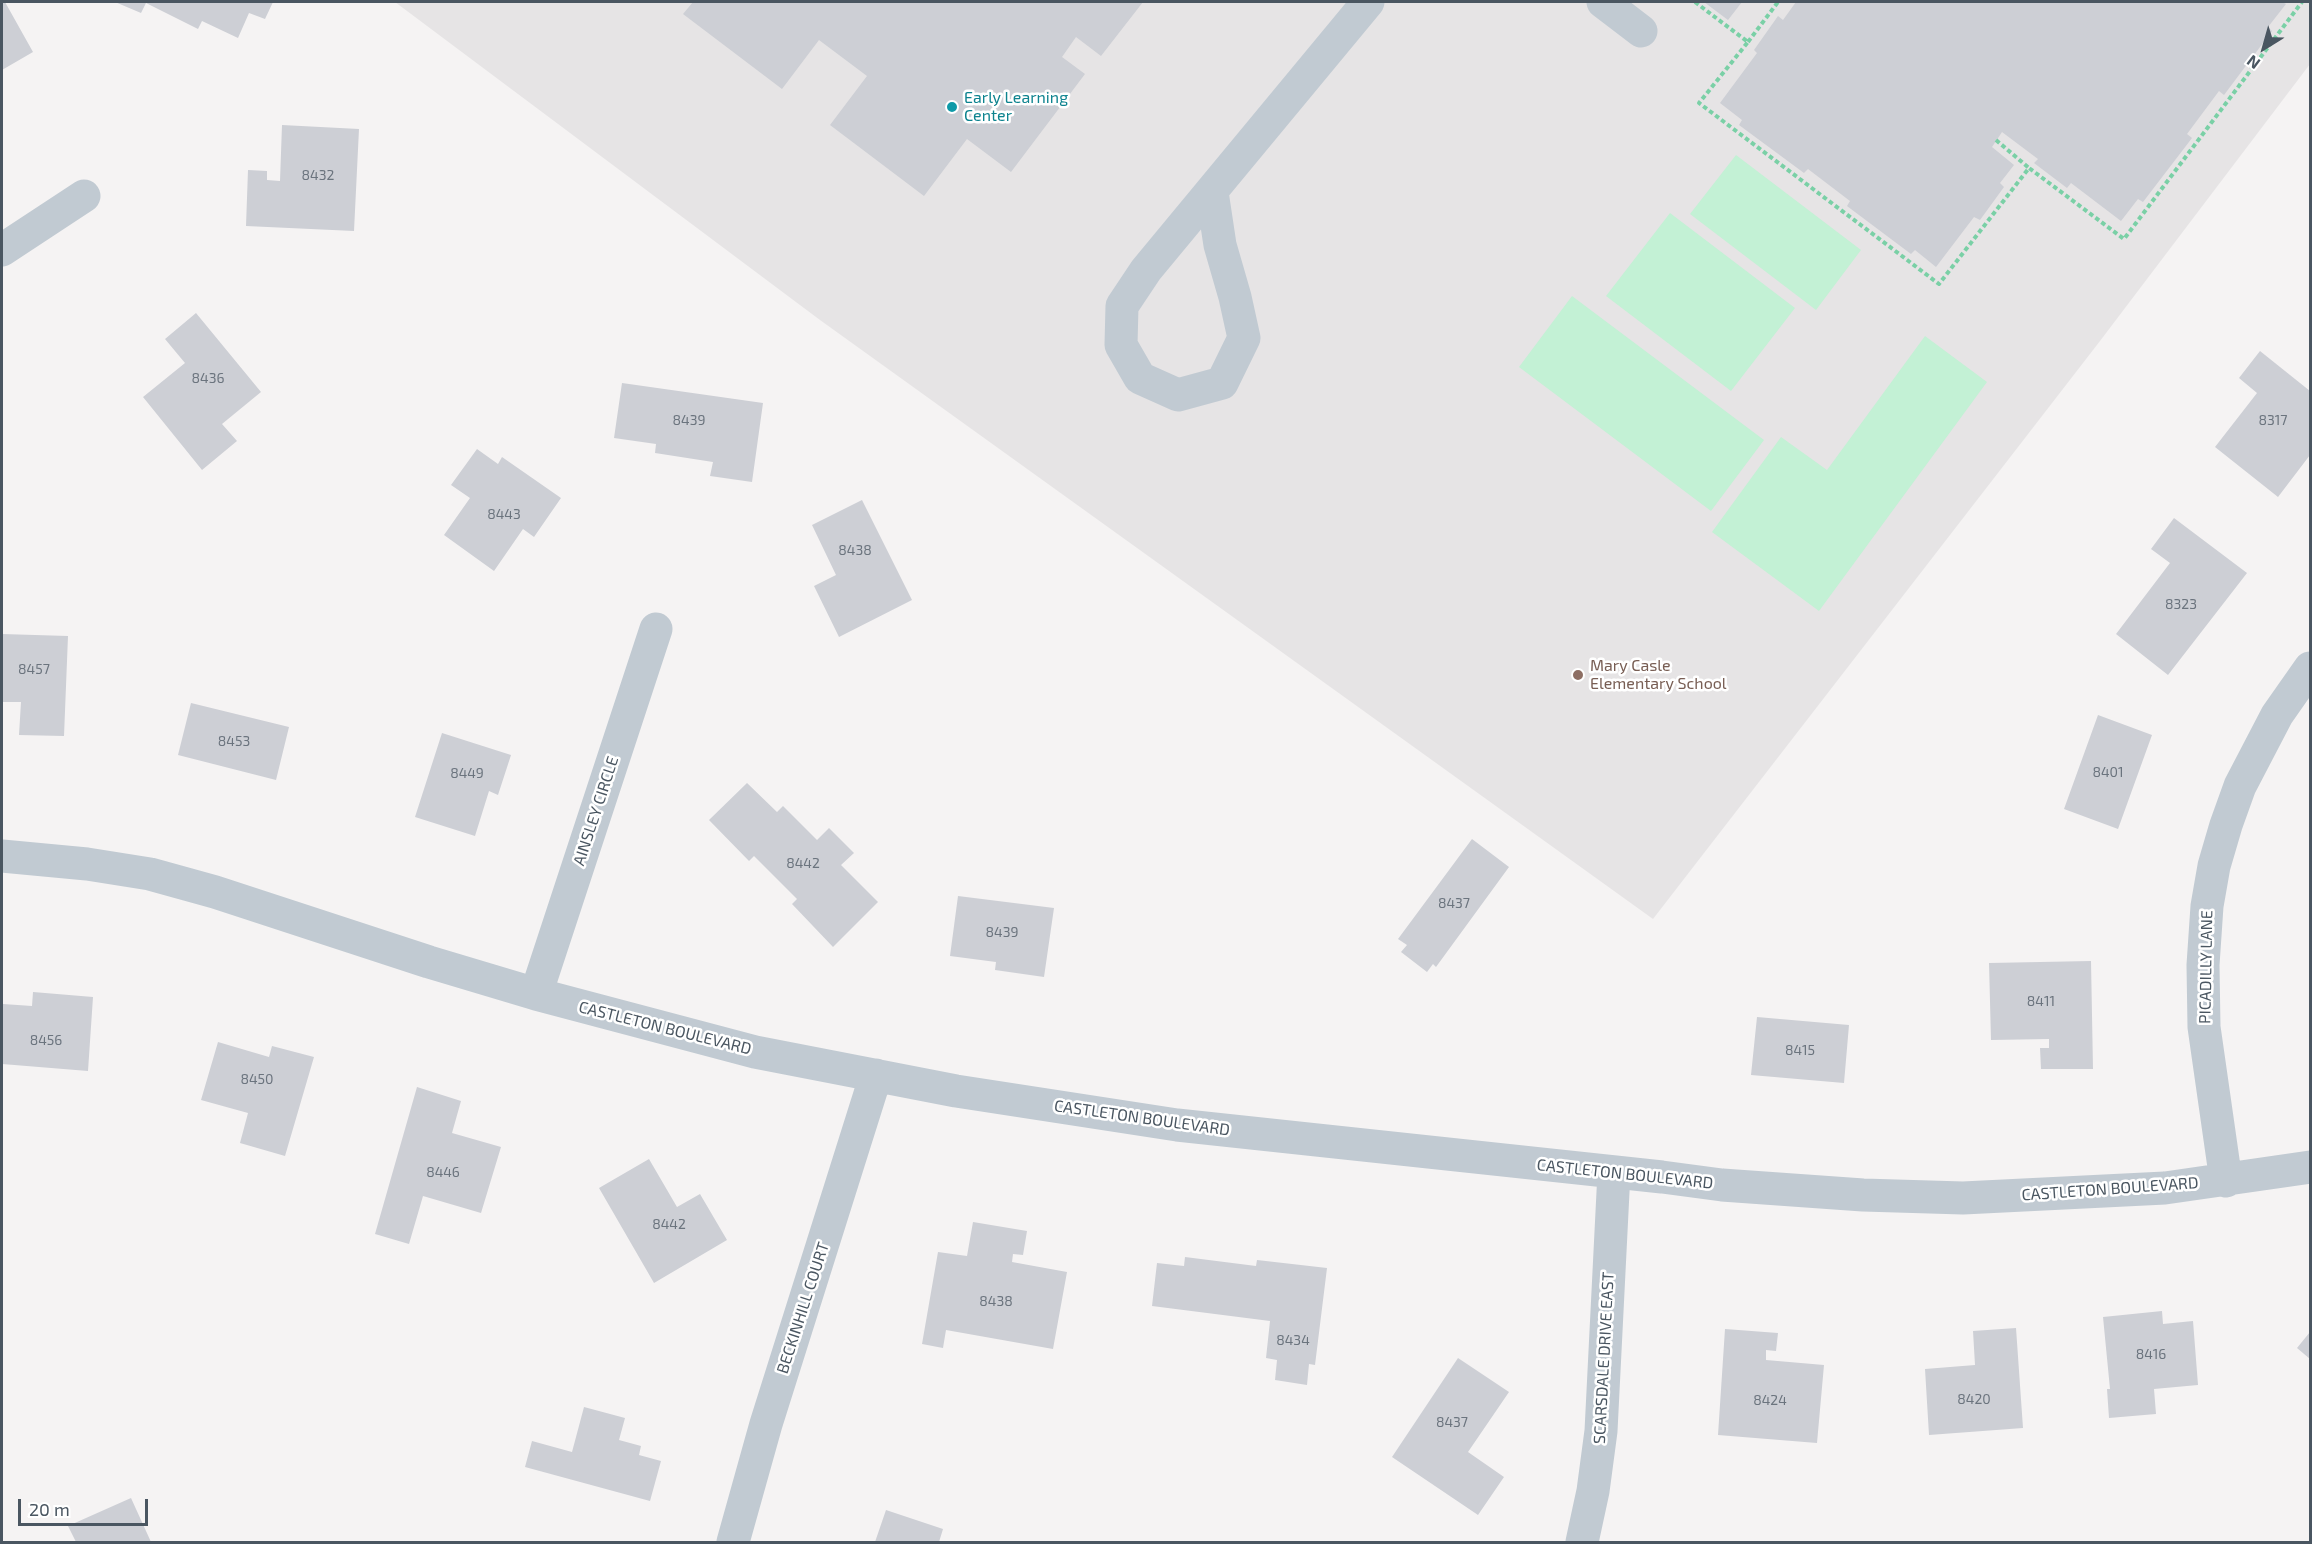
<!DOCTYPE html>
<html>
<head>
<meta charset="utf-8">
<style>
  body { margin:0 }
  #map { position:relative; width:2312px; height:1544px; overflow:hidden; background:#f5f3f3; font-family:"Exo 2",sans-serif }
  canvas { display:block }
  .frame { position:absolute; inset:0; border:3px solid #4a5661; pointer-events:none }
  .north { position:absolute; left:2234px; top:18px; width:60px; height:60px; -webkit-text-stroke:4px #fff; paint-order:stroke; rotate:217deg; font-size:16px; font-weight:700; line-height:24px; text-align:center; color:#4a5661 }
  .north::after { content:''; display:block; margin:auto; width:21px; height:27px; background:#4a5661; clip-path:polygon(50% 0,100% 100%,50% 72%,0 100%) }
  .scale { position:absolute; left:18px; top:1499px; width:130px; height:27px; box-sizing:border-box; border:3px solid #4a5661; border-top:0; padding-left:8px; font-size:18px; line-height:21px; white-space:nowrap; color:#4a5661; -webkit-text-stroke:4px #fff; paint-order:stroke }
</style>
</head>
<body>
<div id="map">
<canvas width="2312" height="1544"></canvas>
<div class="frame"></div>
<div class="north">N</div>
<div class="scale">20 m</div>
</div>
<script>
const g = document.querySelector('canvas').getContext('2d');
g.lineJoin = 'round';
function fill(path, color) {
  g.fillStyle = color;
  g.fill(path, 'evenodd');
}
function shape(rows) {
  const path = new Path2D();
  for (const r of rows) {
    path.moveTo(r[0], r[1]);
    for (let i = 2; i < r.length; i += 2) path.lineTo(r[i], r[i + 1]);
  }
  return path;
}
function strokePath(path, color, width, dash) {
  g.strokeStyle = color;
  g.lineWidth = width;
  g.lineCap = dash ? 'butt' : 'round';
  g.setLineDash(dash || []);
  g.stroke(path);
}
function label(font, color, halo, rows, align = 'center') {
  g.font = font + ' "Exo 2",sans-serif';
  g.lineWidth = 5;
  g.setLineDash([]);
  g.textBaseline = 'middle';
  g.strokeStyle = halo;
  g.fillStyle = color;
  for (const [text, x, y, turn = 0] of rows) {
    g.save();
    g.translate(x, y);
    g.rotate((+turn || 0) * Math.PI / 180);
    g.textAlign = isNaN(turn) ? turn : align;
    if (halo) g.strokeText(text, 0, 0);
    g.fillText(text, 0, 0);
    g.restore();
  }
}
const education = shape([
  [395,2,2310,2,2310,64,2100,341,1653,919,820,320]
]);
const green = shape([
  [1736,155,1861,250,1816,310,1690,214],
  [1670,213,1795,308,1731,391,1606,296],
  [1572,296,1764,440,1711,511,1519,367],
  [1925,336,1987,382,1819,611,1712,532,1781,437,1827,470]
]);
const building = shape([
  [2,2,5,2,33,52,2,70],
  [115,2,273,2,265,19,249,13,238,38,202,21,198,29,146,3,141,13],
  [693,2,1143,2,1101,56,1076,37,1062,57,1085,74,1011,172,967,139,924,196,830,125,867,76,819,40,782,89,683,14],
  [1704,2,1742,2,1728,20],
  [1796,2,2282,2,2286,4,2268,27,2272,31,2224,95,2219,91,2187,134,2192,138,2143,202,2138,199,2121,221,2071,183,2067,188,2034,163,2038,159,2002,132,1992,147,2014,165,2000,183,2004,187,1980,220,1974,217,1936,267,1915,250,1911,254,1847,206,1850,201,1808,169,1804,173,1739,125,1742,120,1720,103,1757,53,1754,50,1778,16,1783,20],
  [282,125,359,129,354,231,246,226,248,170,267,171,267,180,280,181],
  [196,313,261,392,222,424,237,441,202,470,143,397,185,363,165,339],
  [2260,351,2310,391,2310,455,2278,497,2215,447,2257,393,2239,378],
  [622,383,763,403,752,482,710,476,713,462,655,453,656,444,614,438],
  [477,449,498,464,502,457,561,498,534,537,523,529,494,571,444,535,470,498,451,485],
  [862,500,912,600,839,637,814,586,836,575,812,525],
  [2174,518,2247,573,2168,675,2116,634,2170,563,2151,549],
  [2,634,68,636,64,736,19,735,21,702,2,702],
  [191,703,289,727,276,780,178,755],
  [2098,715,2152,735,2118,829,2064,809],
  [442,733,511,755,498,795,489,791,475,836,415,817],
  [747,783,777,812,783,806,817,840,829,828,854,853,841,865,878,902,833,947,792,904,797,899,754,856,749,861,709,820],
  [1472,839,1509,867,1436,967,1433,964,1427,972,1401,952,1407,945,1398,939],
  [958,896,1054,908,1044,977,995,970,996,962,950,956],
  [2091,961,2093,1069,2041,1069,2040,1048,2049,1048,2049,1039,1991,1040,1989,963],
  [33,992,93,997,88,1071,2,1064,3,1004,32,1006],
  [1757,1017,1849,1025,1844,1083,1751,1075],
  [218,1042,269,1057,272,1046,314,1057,285,1156,240,1143,248,1113,201,1100],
  [417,1087,461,1101,452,1133,501,1147,481,1213,423,1196,409,1244,375,1234],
  [649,1159,677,1207,700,1194,727,1240,654,1283,599,1188],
  [973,1222,1027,1231,1023,1255,1013,1254,1012,1262,1067,1272,1053,1349,946,1330,943,1348,922,1344,938,1252,967,1256],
  [1185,1257,1256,1266,1257,1260,1327,1268,1315,1365,1309,1364,1307,1385,1275,1380,1277,1360,1266,1358,1270,1321,1152,1306,1157,1263,1184,1266],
  [2162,1311,2163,1324,2193,1321,2198,1385,2154,1389,2156,1414,2109,1418,2107,1389,2110,1389,2103,1317],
  [2016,1328,2023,1428,1929,1435,1925,1369,1975,1365,1973,1331],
  [1725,1329,1778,1333,1776,1351,1766,1350,1766,1360,1824,1365,1817,1443,1718,1435],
  [2310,1332,2310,1359,2297,1348],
  [1458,1358,1509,1392,1468,1452,1504,1477,1478,1515,1392,1457],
  [584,1407,625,1418,619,1440,641,1446,639,1455,661,1461,650,1501,525,1467,532,1441,572,1452],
  [131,1498,151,1542,76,1542,68,1526],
  [886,1510,943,1529,939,1542,875,1542]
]);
const path = shape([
  [1695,2,1748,42,1699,103,1939,284,2029,168,2124,239,2302,2],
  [1748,42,1778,2],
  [1996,140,2029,168]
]);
const minor = shape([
  [1603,2,1641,31],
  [1212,192,1220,245,1235,297,1244,338,1222,383,1178,395,1140,378,1121,345,1122,306,1146,270,1368,2],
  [2,250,84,196],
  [2,856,87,864,150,874,215,892,429,962,536,994,755,1052,956,1091,1177,1125,1662,1177,1722,1185,1863,1195,1963,1198,2165,1188,2310,1167],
  [536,994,656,629],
  [2226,1181,2204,1027,2203,965,2207,906,2214,866,2226,825,2240,786,2277,715,2310,668],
  [733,1542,766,1424,876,1075],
  [1582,1542,1593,1491,1601,1431,1614,1172]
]);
const markers = [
  [952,107,6,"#0f9aa8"],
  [1578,675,6,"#8d6e63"]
];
const numberNames = [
  ["8432",318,175],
  ["8436",208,378],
  ["8439",689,420],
  ["8317",2273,420],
  ["8443",504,514],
  ["8438",855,550],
  ["8323",2181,604],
  ["8457",34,669],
  ["8453",234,741],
  ["8401",2108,772],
  ["8449",467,773],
  ["8442",803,863],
  ["8437",1454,903],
  ["8439",1002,932],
  ["8411",2041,1001],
  ["8456",46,1040],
  ["8415",1800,1050],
  ["8450",257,1079],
  ["8446",443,1172],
  ["8442",669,1224],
  ["8438",996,1301],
  ["8434",1293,1340],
  ["8416",2151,1354],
  ["8420",1974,1399],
  ["8424",1770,1400],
  ["8437",1452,1422]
];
const cultureNames = [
  ["Early Learning",964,98],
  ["Center",964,116]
];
const educationNames = [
  ["Mary Casle",1590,666],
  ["Elementary School",1590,684]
];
const streetNames = [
  ["AINSLEY CIRCLE",596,811,-72],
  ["PICADILLY LANE",2206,967,-89],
  ["CASTLETON BOULEVARD",665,1028,14],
  ["CASTLETON BOULEVARD",1142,1118,8],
  ["CASTLETON BOULEVARD",1625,1174,6],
  ["CASTLETON BOULEVARD",2110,1189,-4],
  ["BECKINHILL COURT",803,1308,-72],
  ["SCARSDALE DRIVE EAST",1604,1358,-87]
];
fill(education, '#e6e4e5');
fill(green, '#c3f1d5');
fill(building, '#cdcfd5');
strokePath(path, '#7ad0a6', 4, [4.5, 3]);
strokePath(minor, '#c1cad2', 33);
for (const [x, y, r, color] of markers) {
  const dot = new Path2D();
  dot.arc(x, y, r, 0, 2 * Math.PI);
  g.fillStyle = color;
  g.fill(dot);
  strokePath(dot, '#fff', 2);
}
label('14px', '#6b747e', null, numberNames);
label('16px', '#0d838f', '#fff', cultureNames, 'left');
label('16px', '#785e54', '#fff', educationNames, 'left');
label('16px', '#4a5661', '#fff', streetNames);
</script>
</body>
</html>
